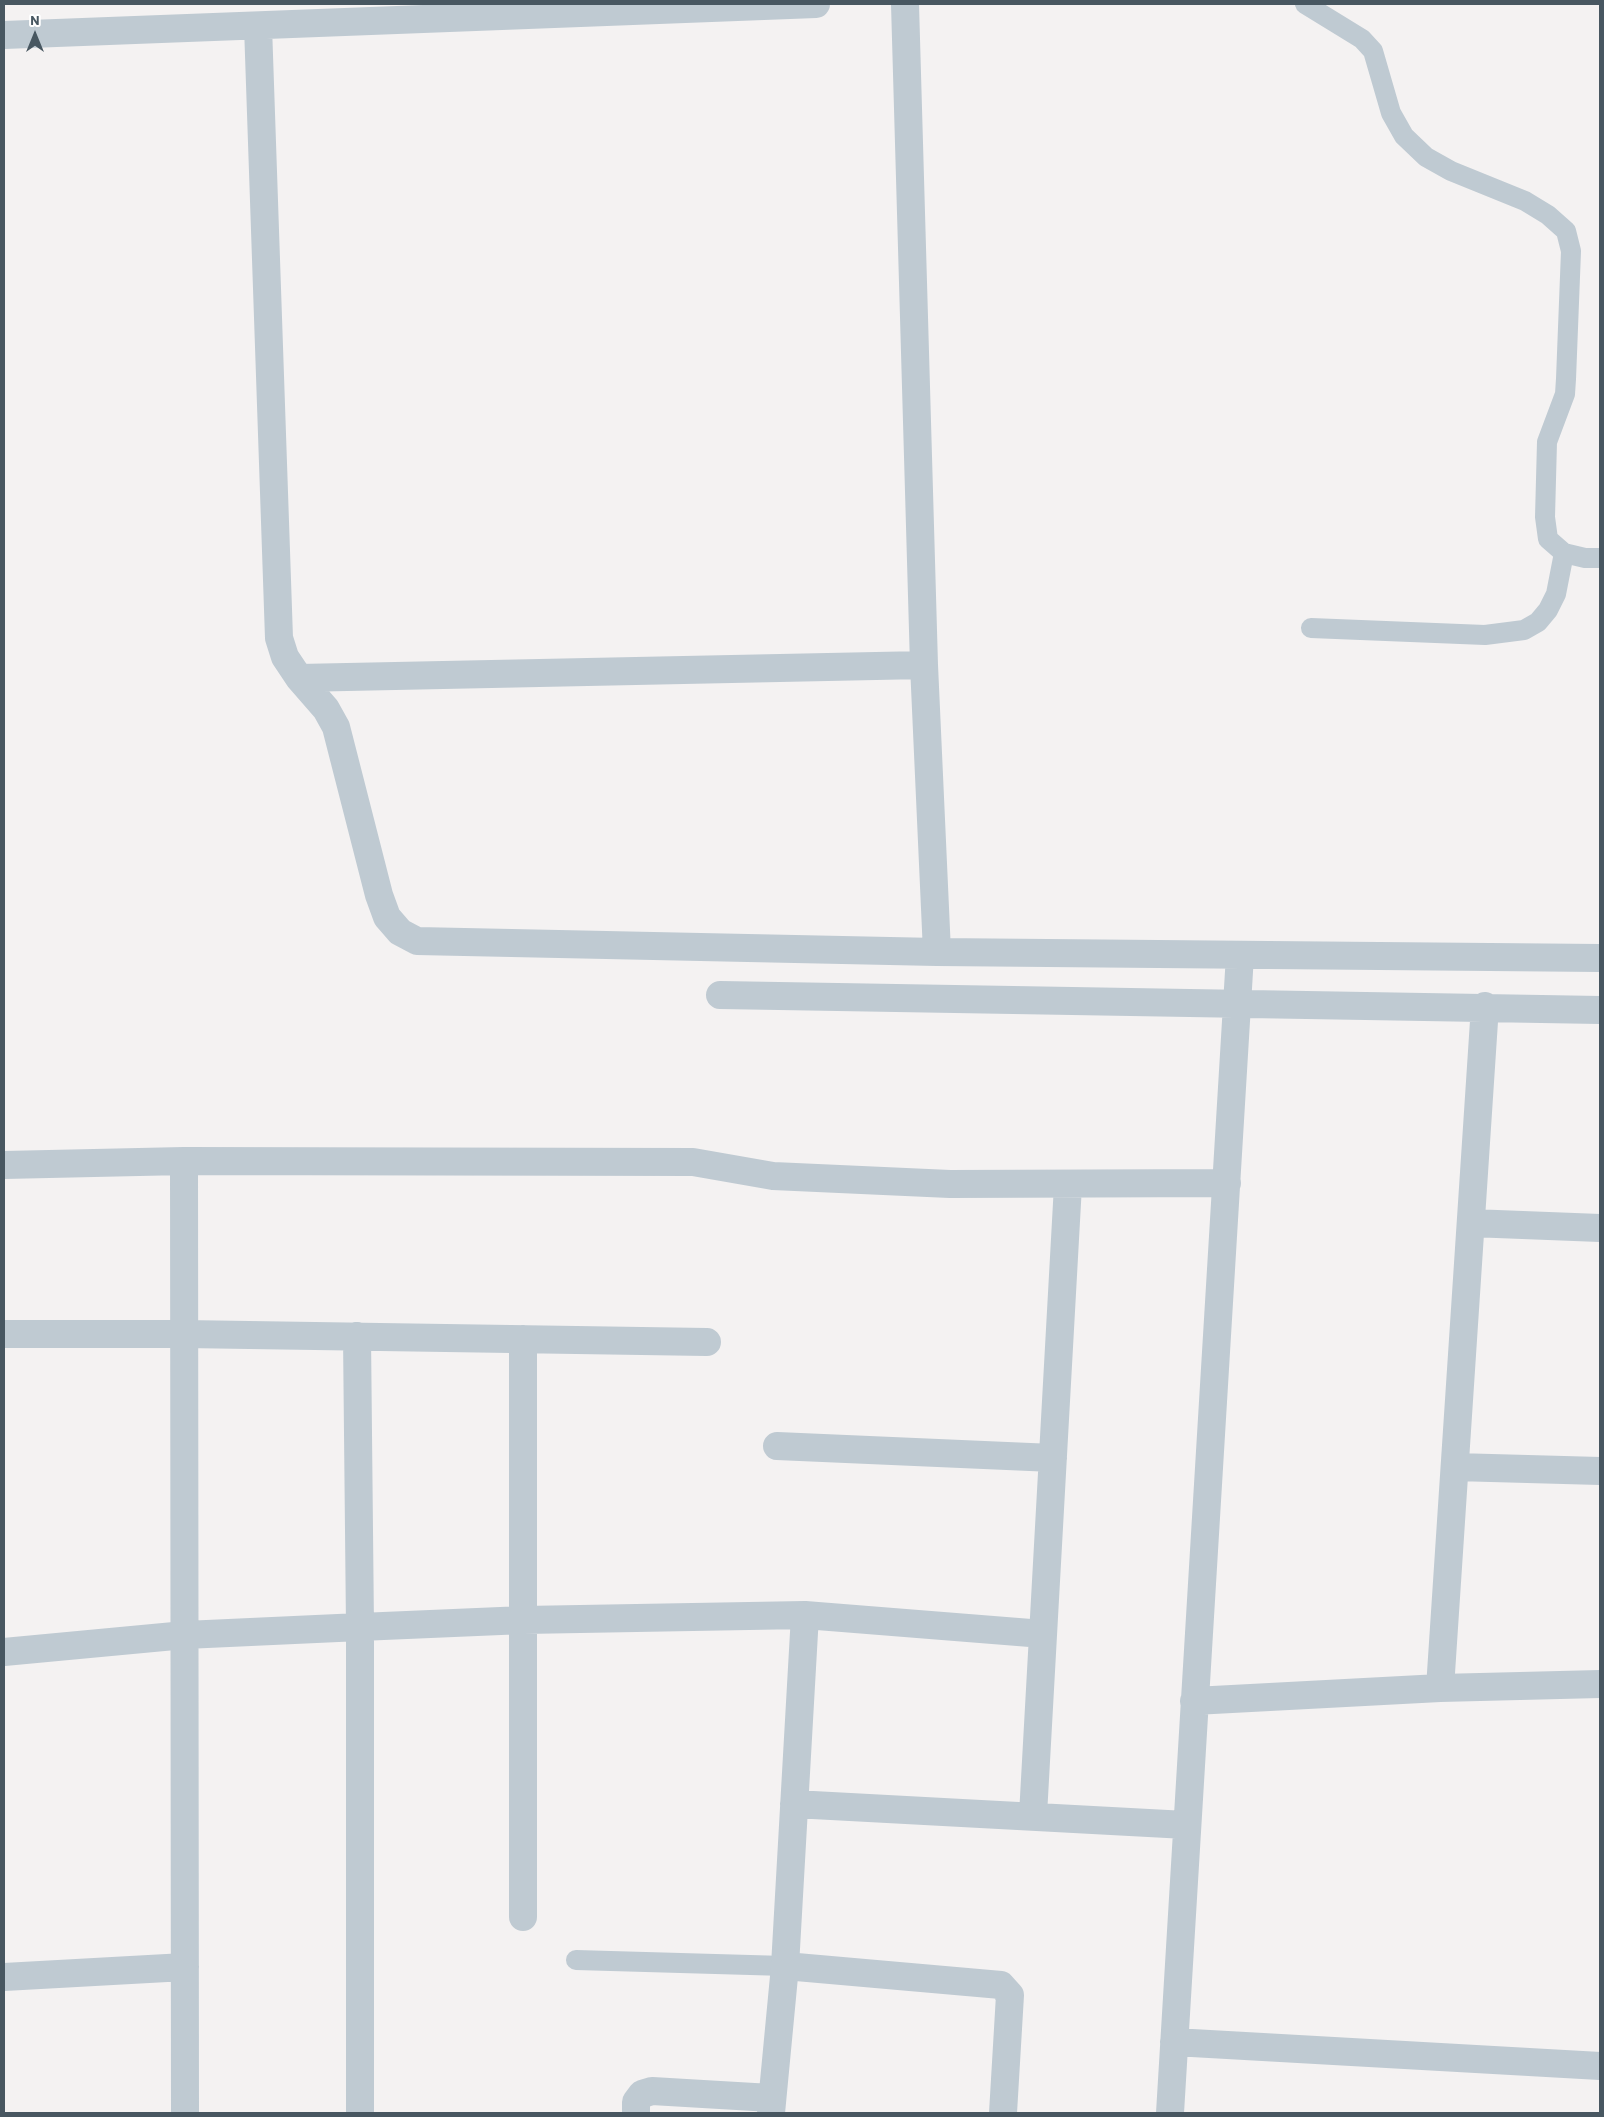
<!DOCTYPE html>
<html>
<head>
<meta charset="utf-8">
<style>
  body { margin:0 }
  #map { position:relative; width:1604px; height:2117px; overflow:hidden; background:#f4f2f2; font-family:Barlow,sans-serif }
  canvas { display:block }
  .frame { position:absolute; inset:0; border:5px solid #485761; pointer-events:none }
  .north { position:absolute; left:10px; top:10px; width:50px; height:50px; -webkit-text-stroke:4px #fff; paint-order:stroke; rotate:0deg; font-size:14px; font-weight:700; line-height:20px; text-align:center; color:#485761 }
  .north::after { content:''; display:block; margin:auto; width:18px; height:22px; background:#485761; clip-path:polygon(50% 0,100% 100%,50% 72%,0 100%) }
</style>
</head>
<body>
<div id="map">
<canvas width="1604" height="2117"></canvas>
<div class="frame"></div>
<div class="north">N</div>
</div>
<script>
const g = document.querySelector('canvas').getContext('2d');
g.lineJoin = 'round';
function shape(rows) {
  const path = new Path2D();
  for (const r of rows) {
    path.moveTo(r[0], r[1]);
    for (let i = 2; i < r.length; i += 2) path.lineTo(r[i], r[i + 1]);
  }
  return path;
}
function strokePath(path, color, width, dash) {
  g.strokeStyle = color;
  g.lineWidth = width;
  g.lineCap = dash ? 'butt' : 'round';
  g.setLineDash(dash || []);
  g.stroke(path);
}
const lane = shape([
  [1305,4,1362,39,1373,51,1391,113,1404,136,1426,157,1451,171,1525,201,1548,215,1566,231,1571,251,1566,379,1565,394,1547,442,1545,517,1548,539,1564,553,1585,558,1600,558],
  [1311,628,1485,635,1524,630,1538,622,1548,610,1556,594,1564,553],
  [576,1960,785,1966]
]);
const street = shape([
  [905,4,924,665,937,952],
  [258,26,279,638,285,657,299,678,326,709,336,727,379,895,387,917,400,932,417,941,937,952,1600,958],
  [4,35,816,4],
  [299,678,924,665],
  [720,995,1600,1010],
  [184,1161,185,2113],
  [4,1165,184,1161,693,1162,773,1176,950,1184,1227,1183],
  [1471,1223,1600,1228],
  [4,1334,184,1334,707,1342],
  [357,1336,360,1627,360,2113],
  [523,1339,523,1917],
  [777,1446,1053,1458],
  [1455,1467,1600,1471],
  [805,1615,1043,1634],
  [4,1652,185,1635,360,1627,524,1620,805,1615,785,1966,771,2113],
  [1440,1688,1485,1006],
  [1194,1701,1440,1688,1600,1684],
  [794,1804,1186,1825],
  [1033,1815,1068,1185],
  [785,1966,1001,1985,1010,1995,1003,2113],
  [4,1977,185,1967],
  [1174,2042,1600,2066],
  [636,2113,636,2102,642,2094,652,2091,771,2098],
  [1170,2113,1240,955]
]);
strokePath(lane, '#bfcad2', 20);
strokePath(street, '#bfcad2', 28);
</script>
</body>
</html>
